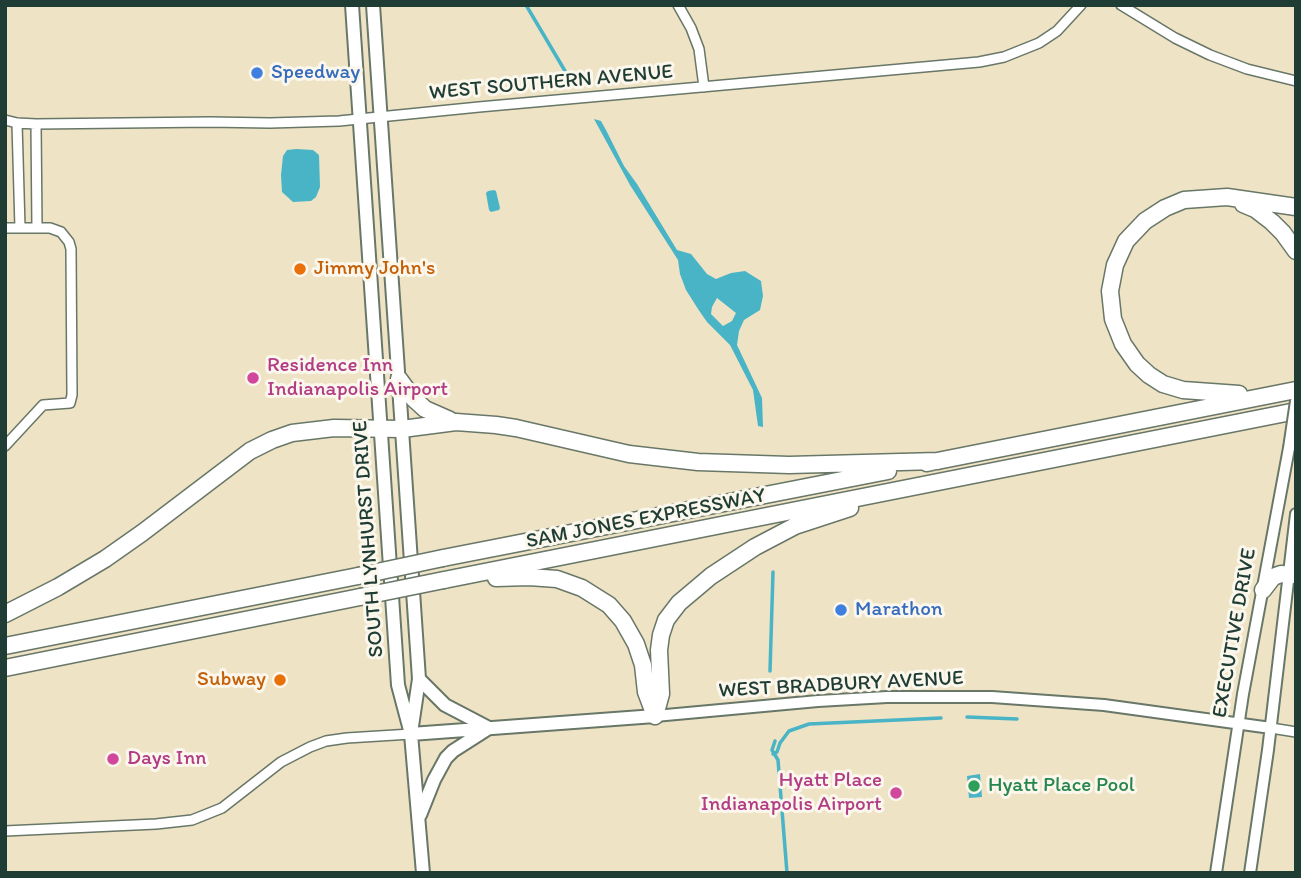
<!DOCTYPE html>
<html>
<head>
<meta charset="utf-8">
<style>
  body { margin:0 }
  #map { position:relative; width:1301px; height:878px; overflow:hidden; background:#efe3c6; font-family:Itim,sans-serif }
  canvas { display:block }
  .frame { position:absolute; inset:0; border:7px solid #1f3d34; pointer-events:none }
</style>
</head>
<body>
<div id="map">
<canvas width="1301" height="878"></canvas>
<div class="frame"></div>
</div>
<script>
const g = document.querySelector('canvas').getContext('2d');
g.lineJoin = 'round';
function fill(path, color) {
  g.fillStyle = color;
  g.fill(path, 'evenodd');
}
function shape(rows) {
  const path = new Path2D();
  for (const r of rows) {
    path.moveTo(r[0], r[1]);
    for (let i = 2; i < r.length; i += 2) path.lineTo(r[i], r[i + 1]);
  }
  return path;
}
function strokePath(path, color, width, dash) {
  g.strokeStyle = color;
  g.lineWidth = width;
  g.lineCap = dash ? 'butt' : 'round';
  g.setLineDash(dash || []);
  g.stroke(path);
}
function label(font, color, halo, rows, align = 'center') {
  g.font = font + ' Itim,sans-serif';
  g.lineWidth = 6;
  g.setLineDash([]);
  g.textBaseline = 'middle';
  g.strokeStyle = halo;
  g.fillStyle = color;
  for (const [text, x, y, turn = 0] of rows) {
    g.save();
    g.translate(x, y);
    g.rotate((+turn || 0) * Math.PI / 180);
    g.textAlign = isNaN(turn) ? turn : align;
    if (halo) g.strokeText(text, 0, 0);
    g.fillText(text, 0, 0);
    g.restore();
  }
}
const water = shape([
  [594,119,601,121,606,130,624,166,637,184,677,250,691,254,707,274,716,279,731,273,745,271,761,281,763,296,760,310,744,320,739,331,737,345,762,398,763,427,758,426,753,390,730,345,707,322,698,309,686,290,680,274,678,260,630,185],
  [717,298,736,313,732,321,723,326,711,314,712,307],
  [296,149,313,150,319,155,320,187,316,197,311,201,293,202,282,192,281,175,283,156,287,150],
  [494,190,496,191,500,208,499,210,491,212,489,210,486,193,488,191],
  [980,774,982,797,969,798,967,776]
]);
const stream = shape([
  [526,5,568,76],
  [770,671,773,572],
  [967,717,1017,719],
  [775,741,772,750,778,760,787,873],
  [773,754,777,752,780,743,789,731,809,724,941,718]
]);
const minor = shape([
  [678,5,691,28,699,49,704,87],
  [1121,5,1175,38,1210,55,1247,69,1296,81],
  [5,120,17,123,36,124,210,122,270,123,339,121,479,107,979,62,1004,57,1039,43,1057,31,1081,5],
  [17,123,20,228],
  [36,124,37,228],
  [5,228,50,228,61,232,69,242,71,249,72,395,70,403,43,405,5,446],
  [1271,728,1296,732],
  [5,831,156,824,192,820,222,808,281,762,310,747,326,741,347,738,411,734]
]);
const tertiary = shape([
  [655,716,818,701,887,697,992,697,1104,705,1271,728],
  [1216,873,1243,694,1289,448],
  [1250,873,1268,750,1296,514]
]);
const secondary = shape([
  [352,5,398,685,411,734,423,873],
  [373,5,419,679,412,726],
  [419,679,445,705,489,728,453,751,446,758,434,780,420,815],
  [411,734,655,716]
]);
const motorway = shape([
  [1243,204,1255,209,1272,222,1283,233,1296,251],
  [399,379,413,398,425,409,450,420],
  [1239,394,1183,390,1163,384,1149,375,1137,364,1123,344,1113,319,1110,291,1115,265,1126,241,1145,221,1165,208,1184,200,1227,197,1296,207],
  [927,463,1296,390],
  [443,558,888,471],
  [496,578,529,577,557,579,582,588,609,605,623,621,636,644,643,665,646,692,655,716],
  [444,580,1296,411],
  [1263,590,1273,577,1281,574,1296,575],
  [5,614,58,587,105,559,142,533,250,451,272,440,292,433,334,428,402,429,456,422,496,425,516,428,629,454,698,462,789,465,938,461],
  [5,646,358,576],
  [5,668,360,597],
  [655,716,661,694,659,650,661,635,666,620,679,603,711,576,755,547,795,526,850,508]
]);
const tertiaryBridge = shape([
  [1289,448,1296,401]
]);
const motorwayBridge = shape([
  [358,576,443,558],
  [360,597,444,580]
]);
const markers = [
  [257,73,7,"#3f7fe0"],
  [300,269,7,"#e8710a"],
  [253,378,7,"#d1479c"],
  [841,610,7,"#3f7fe0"],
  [280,680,7,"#e8710a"],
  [113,759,7,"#d1479c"],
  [974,786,7,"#2e9e5b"],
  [896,793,7,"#d1479c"]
];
const shopNames = [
  ["Speedway",271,73],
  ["Marathon",855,610]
];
const streetNames = [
  ["WEST SOUTHERN AVENUE",551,83,-5],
  ["SAM JONES EXPRESSWAY",646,519,-11],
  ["SOUTH LYNHURST DRIVE",369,539,-94],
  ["EXECUTIVE DRIVE",1235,633,-80],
  ["WEST BRADBURY AVENUE",841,685,-3]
];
const foodNames = [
  ["Jimmy John's",314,269],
  ["Subway",266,680,"right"]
];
const hotelNames = [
  ["Residence Inn",267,366],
  ["Indianapolis Airport",267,390],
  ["Days Inn",127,759],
  ["Hyatt Place",882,781,"right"],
  ["Indianapolis Airport",882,805,"right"]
];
const leisureNames = [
  ["Hyatt Place Pool",988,786]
];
fill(water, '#48b4c6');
strokePath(stream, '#48b4c6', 3.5);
strokePath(minor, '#687767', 12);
strokePath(tertiary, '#687767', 14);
strokePath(secondary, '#687767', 16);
strokePath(motorway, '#687767', 19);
strokePath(minor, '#fff', 9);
strokePath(tertiary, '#fff', 10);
strokePath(secondary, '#fff', 12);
strokePath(motorway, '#fff', 16);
strokePath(tertiaryBridge, '#687767', 14, []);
strokePath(motorwayBridge, '#687767', 19, []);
strokePath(tertiaryBridge, '#fff', 10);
strokePath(motorwayBridge, '#fff', 16);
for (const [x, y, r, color] of markers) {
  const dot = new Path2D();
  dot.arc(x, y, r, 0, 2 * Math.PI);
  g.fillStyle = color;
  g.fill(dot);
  strokePath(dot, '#fbf7ec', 2.5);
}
label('21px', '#366cbe', '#fbf7ec', shopNames, 'left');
label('21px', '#1f3d34', '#fbf7ec', streetNames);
label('21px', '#c56008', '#fbf7ec', foodNames, 'left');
label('21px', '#b23c85', '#fbf7ec', hotelNames, 'left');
label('21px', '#27864d', '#fbf7ec', leisureNames, 'left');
</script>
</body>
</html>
